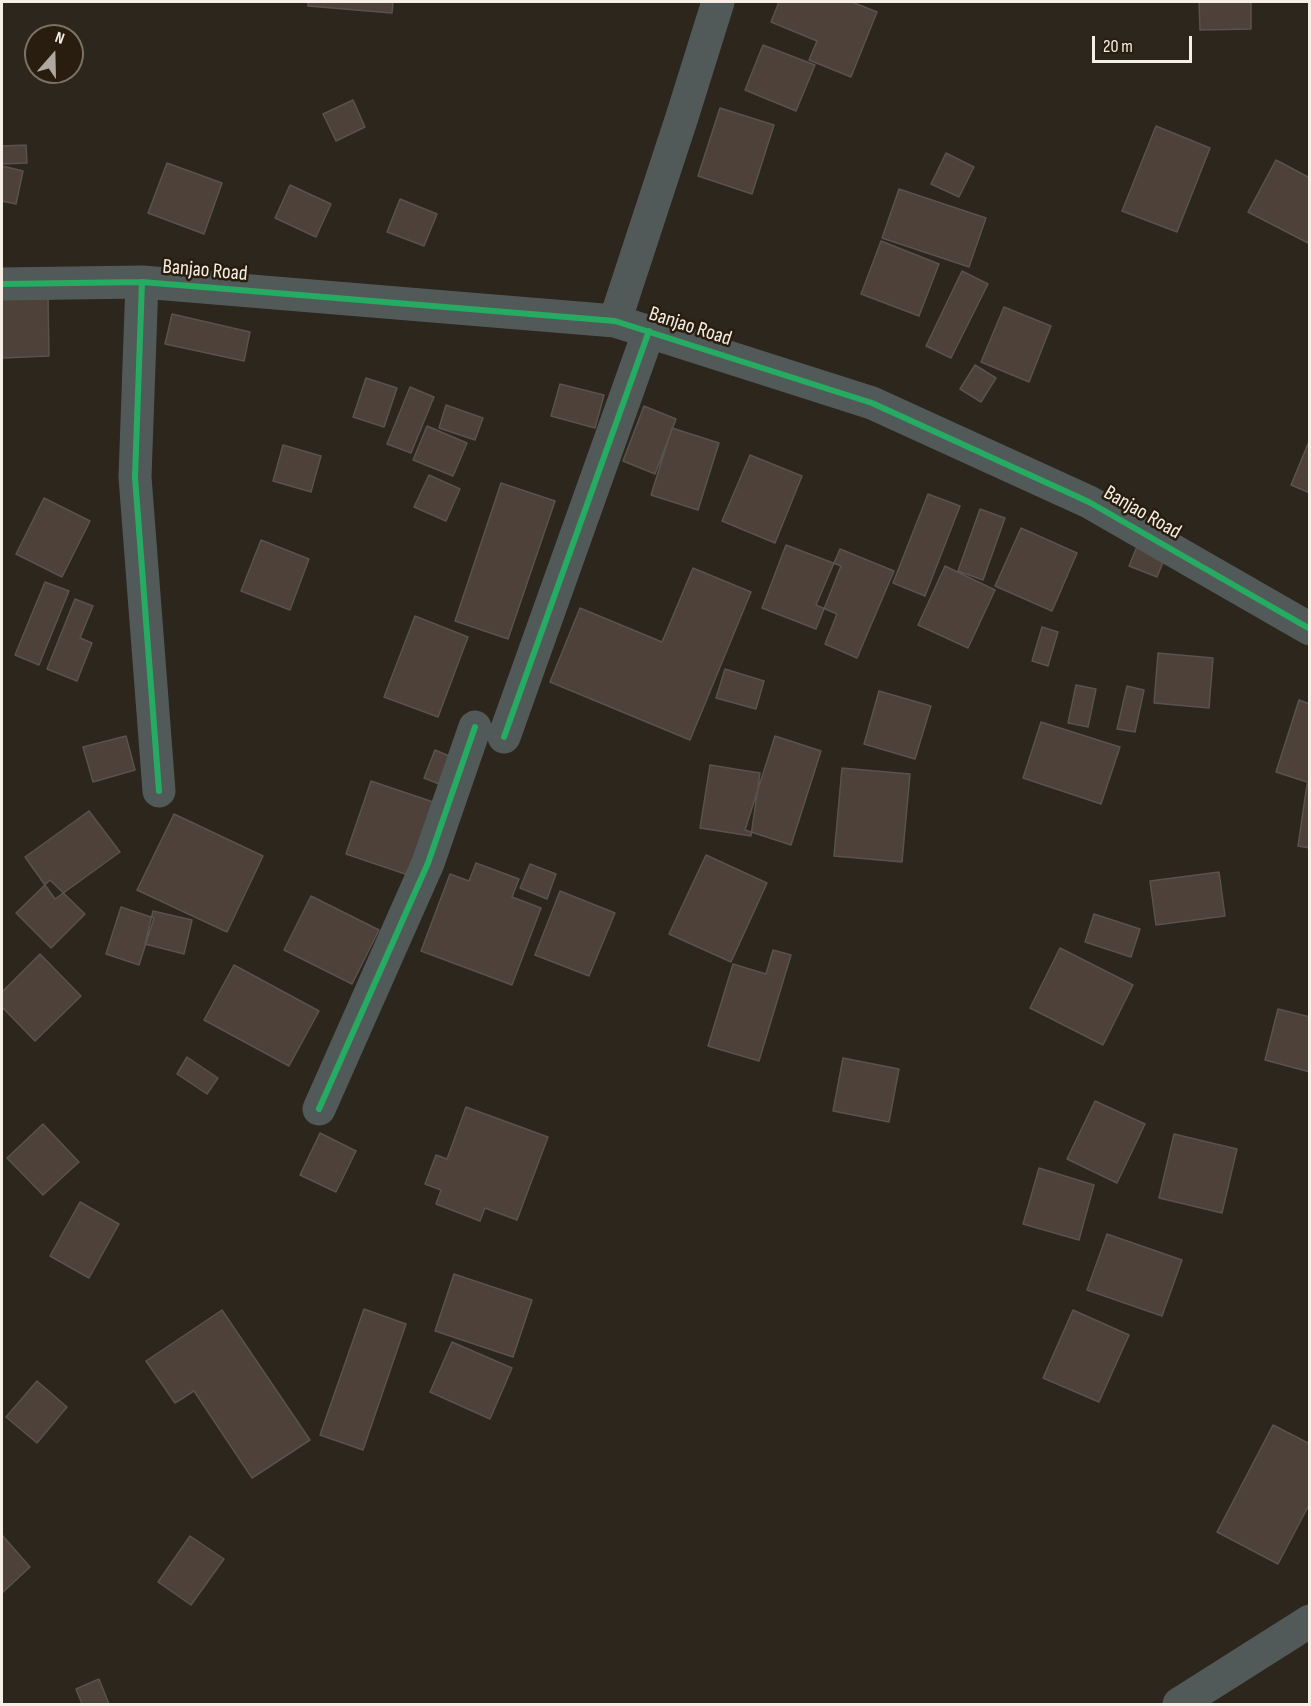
<!DOCTYPE html>
<html>
<head>
<meta charset="utf-8">
<style>
  body { margin:0 }
  #map { position:relative; width:1311px; height:1706px; overflow:hidden; background:#2c261d; font-family:"Sofia Sans Condensed",sans-serif }
  canvas { display:block }
  .frame { position:absolute; inset:0; border:3px solid #f7efe6; pointer-events:none }
  .north { position:absolute; left:24px; top:24px; width:60px; height:60px; box-sizing:border-box; background:#281d0e; border:2px solid #7b7164; border-radius:50%; rotate:20deg; font-size:16px; font-weight:700; line-height:24px; text-align:center; color:#f7efe6 }
  .north::after { content:''; display:block; margin:auto; width:21px; height:27px; background:#b0a9a0; clip-path:polygon(50% 0,100% 100%,50% 72%,0 100%) }
  .scale { position:absolute; left:1092px; top:36px; width:100px; height:27px; box-sizing:border-box; border:3px solid #f7efe6; border-top:0; padding-left:8px; font-size:18px; line-height:21px; white-space:nowrap; color:#f7efe6; -webkit-text-stroke:4px #281d0e; paint-order:stroke }
</style>
</head>
<body>
<div id="map">
<canvas width="1311" height="1706"></canvas>
<div class="frame"></div>
<div class="north">N</div>
<div class="scale">20 m</div>
</div>
<script>
const g = document.querySelector('canvas').getContext('2d');
g.lineJoin = 'round';
function fill(path, color) {
  g.fillStyle = color;
  g.fill(path, 'evenodd');
}
function shape(rows) {
  const path = new Path2D();
  for (const r of rows) {
    path.moveTo(r[0], r[1]);
    for (let i = 2; i < r.length; i += 2) path.lineTo(r[i], r[i + 1]);
  }
  return path;
}
function strokePath(path, color, width, dash) {
  g.strokeStyle = color;
  g.lineWidth = width;
  g.lineCap = dash ? 'butt' : 'round';
  g.setLineDash(dash || []);
  g.stroke(path);
}
function label(font, color, halo, rows, align = 'center') {
  g.font = font + ' "Sofia Sans Condensed",sans-serif';
  g.lineWidth = 5;
  g.setLineDash([]);
  g.textBaseline = 'middle';
  g.strokeStyle = halo;
  g.fillStyle = color;
  for (const [text, x, y, turn = 0] of rows) {
    g.save();
    g.translate(x, y);
    g.rotate((+turn || 0) * Math.PI / 180);
    g.textAlign = isNaN(turn) ? turn : align;
    if (halo) g.strokeText(text, 0, 0);
    g.fillText(text, 0, 0);
    g.restore();
  }
}
const building = shape([
  [308,2,393,2,392,13,308,6,308,2],
  [779,2,852,2,877,12,851,77,809,60,817,41,771,22,779,2],
  [1199,2,1251,2,1251,29,1200,30,1199,2],
  [763,45,815,65,796,111,745,90,763,45],
  [353,100,365,127,336,141,323,114,353,100],
  [720,108,774,125,752,194,698,176,720,108],
  [1156,126,1210,148,1177,232,1122,211,1156,126],
  [26,145,27,163,2,164,2,146,26,145],
  [946,153,974,167,959,197,931,184,946,153],
  [1276,160,1310,178,1310,244,1248,212,1276,160],
  [167,163,222,183,204,234,148,213,167,163],
  [2,166,23,171,16,204,2,201,2,166],
  [290,185,331,204,316,237,275,218,290,185],
  [899,189,986,218,969,267,882,238,899,189],
  [400,199,437,214,424,246,387,232,400,199],
  [881,241,939,264,919,316,861,294,881,241],
  [962,271,988,284,951,358,926,346,962,271],
  [48,297,49,356,2,358,2,299,48,297],
  [1004,307,1051,326,1029,382,981,362,1004,307],
  [172,314,250,332,244,361,165,344,172,314],
  [975,365,996,378,981,402,960,389,975,365],
  [366,378,397,388,384,427,353,417,366,378],
  [560,384,604,395,595,428,551,416,560,384],
  [410,387,434,397,411,453,387,444,410,387],
  [446,405,483,418,475,440,439,428,446,405],
  [644,406,676,419,655,474,623,461,644,406],
  [427,426,467,443,453,476,413,460,427,426],
  [672,428,719,443,698,510,651,495,672,428],
  [1310,439,1310,493,1291,485,1310,439],
  [283,445,321,456,311,492,273,481,283,445],
  [750,455,802,476,775,543,722,521,750,455],
  [429,475,460,489,446,521,414,507,429,475],
  [501,483,555,501,508,639,455,621,501,483],
  [928,494,960,506,925,596,893,583,928,494],
  [44,498,90,521,62,577,16,554,44,498],
  [980,509,1005,518,983,580,958,571,980,509],
  [1021,528,1077,553,1052,611,995,586,1021,528],
  [261,540,309,559,290,610,241,591,261,540],
  [1138,544,1166,555,1157,577,1129,566,1138,544],
  [786,545,841,566,816,629,762,608,786,545],
  [840,549,894,571,857,658,825,644,837,614,816,605,840,549],
  [945,566,995,590,968,648,918,625,945,566],
  [693,568,751,592,690,740,550,682,580,608,662,642,693,568],
  [45,582,69,591,39,665,15,655,45,582],
  [75,599,93,606,80,638,92,643,77,681,47,669,75,599],
  [415,616,468,637,438,717,384,697,415,616],
  [1042,627,1058,632,1048,666,1032,661,1042,627],
  [1158,653,1213,658,1209,708,1154,703,1158,653],
  [725,669,764,681,756,709,716,698,725,669],
  [1076,685,1096,689,1088,727,1068,723,1076,685],
  [1127,686,1144,690,1135,732,1117,729,1127,686],
  [879,691,931,706,915,759,864,744,879,691],
  [1299,700,1310,704,1310,783,1276,772,1299,700],
  [1041,722,1120,747,1101,804,1023,778,1041,722],
  [126,736,135,770,93,782,83,747,126,736],
  [775,736,821,751,791,845,745,830,775,736],
  [435,750,454,758,444,786,424,778,435,750],
  [710,765,760,773,751,836,700,828,710,765],
  [842,768,910,774,902,862,834,856,842,768],
  [371,781,442,805,417,878,346,854,371,781],
  [1307,784,1310,784,1310,848,1298,846,1307,784],
  [89,811,120,852,55,899,25,857,89,811],
  [174,814,263,856,227,932,137,890,174,814],
  [706,855,767,883,731,962,669,934,706,855],
  [476,863,519,879,512,897,541,908,512,985,421,951,450,874,469,881,476,863],
  [530,864,556,874,547,899,520,888,530,864],
  [1219,872,1225,916,1156,925,1150,881,1219,872],
  [50,880,85,914,51,948,16,913,50,880],
  [560,891,615,913,589,976,535,955,560,891],
  [311,896,379,930,352,984,284,950,311,896],
  [121,907,154,918,139,965,106,954,121,907],
  [153,911,192,920,184,954,145,944,153,911],
  [1094,914,1140,929,1131,957,1085,942,1094,914],
  [1060,948,1133,985,1103,1045,1030,1008,1060,948],
  [773,950,791,955,759,1061,708,1046,733,964,766,974,773,950],
  [40,954,81,996,35,1041,2,1007,2,992,40,954],
  [234,965,319,1011,289,1066,204,1020,234,965],
  [1278,1009,1310,1017,1310,1072,1265,1060,1278,1009],
  [187,1057,218,1078,207,1094,177,1074,187,1057],
  [843,1058,899,1069,889,1122,833,1111,843,1058],
  [1095,1101,1145,1124,1117,1183,1067,1159,1095,1101],
  [466,1107,548,1137,517,1220,485,1208,480,1221,436,1204,441,1190,425,1184,436,1155,447,1159,466,1107],
  [43,1124,79,1162,43,1195,7,1158,43,1124],
  [320,1133,356,1151,336,1192,300,1175,320,1133],
  [1174,1134,1237,1149,1222,1213,1159,1198,1174,1134],
  [1039,1168,1094,1185,1079,1240,1023,1224,1039,1168],
  [80,1202,119,1224,89,1278,50,1256,80,1202],
  [1107,1234,1182,1260,1162,1316,1087,1290,1107,1234],
  [454,1274,532,1300,513,1357,435,1331,454,1274],
  [364,1309,406,1324,363,1450,320,1435,364,1309],
  [222,1310,310,1440,252,1478,194,1391,175,1403,146,1361,222,1310],
  [1073,1310,1129,1335,1099,1402,1043,1378,1073,1310],
  [452,1342,512,1368,490,1419,430,1392,452,1342],
  [37,1381,67,1407,37,1443,6,1417,37,1381],
  [1273,1425,1310,1444,1310,1503,1278,1564,1217,1532,1273,1425],
  [2,1535,30,1567,2,1593,2,1535],
  [190,1536,224,1559,191,1605,158,1582,190,1536],
  [99,1679,109,1704,82,1704,76,1689,99,1679]
]);
const minor = shape([
  [142,282,135,477,159,791],
  [2,284,142,282,615,321,872,403,1089,502,1310,629],
  [615,321,682,117,718,2],
  [504,737,649,331],
  [319,1109,428,863,475,727],
  [1179,1704,1310,1621]
]);
const cycleway = shape([
  [142,282,135,477,159,791],
  [2,284,142,282,615,321,872,403,1089,502,1310,629],
  [504,737,649,331],
  [319,1109,428,863,475,727]
]);
const streetNames = [
  ["Banjao Road",205,271,5],
  ["Banjao Road",690,327,18],
  ["Banjao Road",1142,513,30]
];
fill(building, '#4d413a');
strokePath(building, '#5a534d', 1.5);
strokePath(minor, '#525a59', 33);
strokePath(cycleway, '#26ab63', 6);
label('21px', '#f7efe6', '#281d0e', streetNames);
</script>
</body>
</html>
